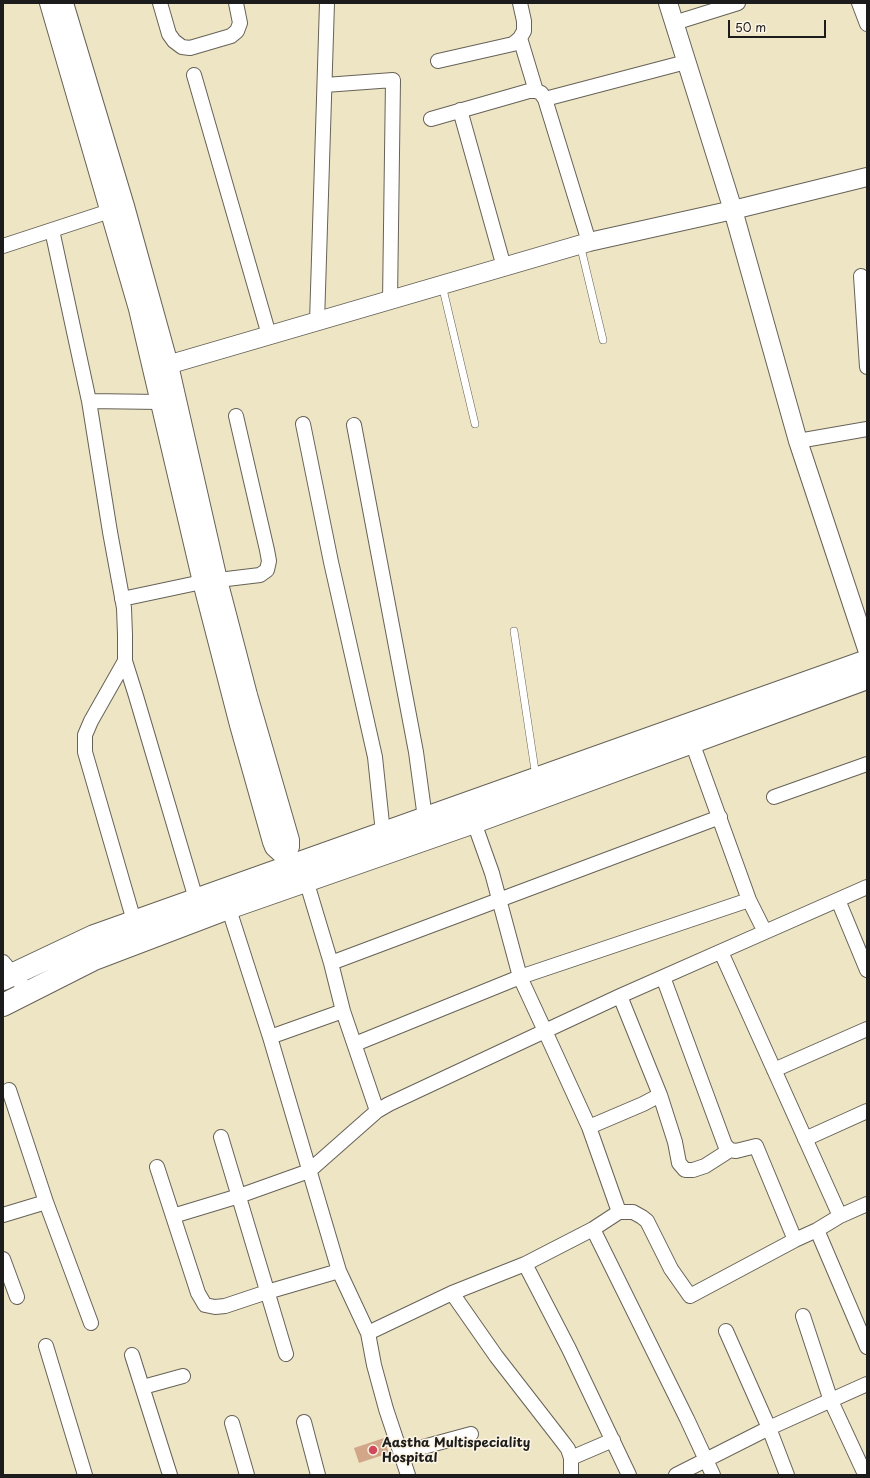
<!DOCTYPE html>
<html>
<head>
<meta charset="utf-8">
<style>
  body { margin:0 }
  #map { position:relative; width:870px; height:1478px; overflow:hidden; background:#eee5c5; font-family:"Playpen Sans",sans-serif }
  canvas { display:block }
  .frame { position:absolute; inset:0; border:4px solid #1c1c1c; pointer-events:none }
  .scale { position:absolute; left:728px; top:20px; width:98px; height:18px; box-sizing:border-box; border:2px solid #1c1c1c; border-top:0; padding-left:5px; font-size:12px; line-height:14px; white-space:nowrap; color:#1c1c1c; -webkit-text-stroke:3px #fcf5e5; paint-order:stroke }
</style>
</head>
<body>
<div id="map">
<canvas width="870" height="1478"></canvas>
<div class="frame"></div>
<div class="scale">50 m</div>
</div>
<script>
const g = document.querySelector('canvas').getContext('2d');
g.lineJoin = 'round';
function fill(path, color) {
  g.fillStyle = color;
  g.fill(path, 'evenodd');
}
function shape(rows) {
  const path = new Path2D();
  for (const r of rows) {
    path.moveTo(r[0], r[1]);
    for (let i = 2; i < r.length; i += 2) path.lineTo(r[i], r[i + 1]);
  }
  return path;
}
function strokePath(path, color, width, dash) {
  g.strokeStyle = color;
  g.lineWidth = width;
  g.lineCap = dash ? 'butt' : 'round';
  g.setLineDash(dash || []);
  g.stroke(path);
}
function label(font, color, halo, rows, align = 'center') {
  g.font = font + ' "Playpen Sans",sans-serif';
  g.lineWidth = 3;
  g.setLineDash([]);
  g.textBaseline = 'middle';
  g.strokeStyle = halo;
  g.fillStyle = color;
  for (const [text, x, y, turn = 0] of rows) {
    g.save();
    g.translate(x, y);
    g.rotate((+turn || 0) * Math.PI / 180);
    g.textAlign = isNaN(turn) ? turn : align;
    if (halo) g.strokeText(text, 0, 0);
    g.fillText(text, 0, 0);
    g.restore();
  }
}
const building = shape([
  [384,1438,389,1453,359,1463,354,1448]
]);
const service = shape([
  [580,244,603,340],
  [442,285,475,424],
  [514,631,536,777]
]);
const minor = shape([
  [160,3,169,34,174,41,182,47,190,48,231,36,237,31,240,23,236,3],
  [859,3,867,24],
  [674,23,738,3],
  [520,38,536,91],
  [438,61,513,44,520,38,524,31,524,21,520,3],
  [194,75,269,335],
  [325,85,393,80,390,301],
  [545,99,686,62],
  [460,110,504,267],
  [431,119,529,91,536,91,541,93,545,99,589,242],
  [52,230,89,401,110,532,124,608,125,635,125,661,136,696,196,899],
  [3,246,119,208],
  [861,276,867,367],
  [317,322,327,3],
  [89,401,160,402],
  [303,424,331,562,375,757,383,833],
  [354,425,416,752,425,818],
  [798,441,867,429],
  [122,599,202,582,260,575,267,570,269,561,267,550,236,416],
  [125,661,91,721,85,735,85,752,134,921],
  [774,797,867,764],
  [471,814,492,873,520,977,545,1031,620,996,765,932],
  [306,880,331,963,343,1011,377,1111],
  [226,900,270,1037,339,1271,368,1333,374,1365,386,1409,408,1475],
  [749,900,765,932,867,887],
  [838,900,867,970],
  [721,952,840,1216],
  [3,962,28,992],
  [331,963,720,817],
  [663,977,725,1145,730,1150,736,1151,756,1146,795,1240],
  [620,996,660,1095,675,1142,679,1163,685,1170,693,1170,705,1166,730,1150],
  [270,1037,343,1011],
  [355,1044,520,977,749,900,689,734],
  [774,1070,867,1029],
  [9,1090,46,1202],
  [589,1127,643,1104,660,1095],
  [221,1137,286,1354],
  [805,1139,867,1111],
  [157,1167,198,1293,205,1305,215,1307,225,1306,267,1292,339,1271],
  [3,1215,46,1202,91,1323],
  [173,1216,239,1196,309,1171,377,1111,389,1104,545,1031,589,1127,619,1212],
  [593,1229,525,1264,569,1349,629,1475],
  [817,1230,867,1347],
  [3,1259,17,1297],
  [452,1293,496,1356,562,1441,568,1449,571,1458,571,1475],
  [803,1316,831,1401,863,1470],
  [726,1331,769,1428,787,1475],
  [368,1333,452,1293,525,1264],
  [46,1346,85,1475],
  [132,1355,170,1475],
  [143,1387,183,1376],
  [304,1422,318,1475],
  [232,1423,247,1475],
  [401,1453,471,1434],
  [571,1458,613,1440],
  [676,1475,769,1428,867,1384],
  [713,1475,687,1419,593,1229,619,1212,633,1212,642,1217,647,1221,671,1269,690,1296,795,1240,817,1230,840,1216,867,1204]
]);
const tertiary = shape([
  [49,3,138,309,202,582,239,725,272,842,274,847,285,857,293,880],
  [64,3,125,206,169,365,218,580,248,695,290,840,290,847,285,857],
  [668,3,733,210,798,441,867,649],
  [157,368,589,242,733,210,867,177]
]);
const primary = shape([
  [3,979,94,936,867,661],
  [3,1005,94,959,228,908,474,822,867,678]
]);
const markers = [
  [373,1450,5,"#d1495b"]
];
const poiNames = [
  ["Aastha Multispeciality",382,1443],
  ["Hospital",382,1458]
];
fill(building, '#d1a689');
strokePath(service, '#666257', 8);
strokePath(minor, '#666257', 16);
strokePath(tertiary, '#666257', 20);
strokePath(primary, '#666257', 24);
strokePath(service, '#fff', 7);
strokePath(minor, '#fff', 14);
strokePath(tertiary, '#fff', 18);
strokePath(primary, '#fff', 22);
for (const [x, y, r, color] of markers) {
  const dot = new Path2D();
  dot.arc(x, y, r, 0, 2 * Math.PI);
  g.fillStyle = color;
  g.fill(dot);
  strokePath(dot, '#fcf5e5', 1.5);
}
label('bold 13px', '#1c1c1c', '#fcf5e5', poiNames, 'left');
</script>
</body>
</html>
